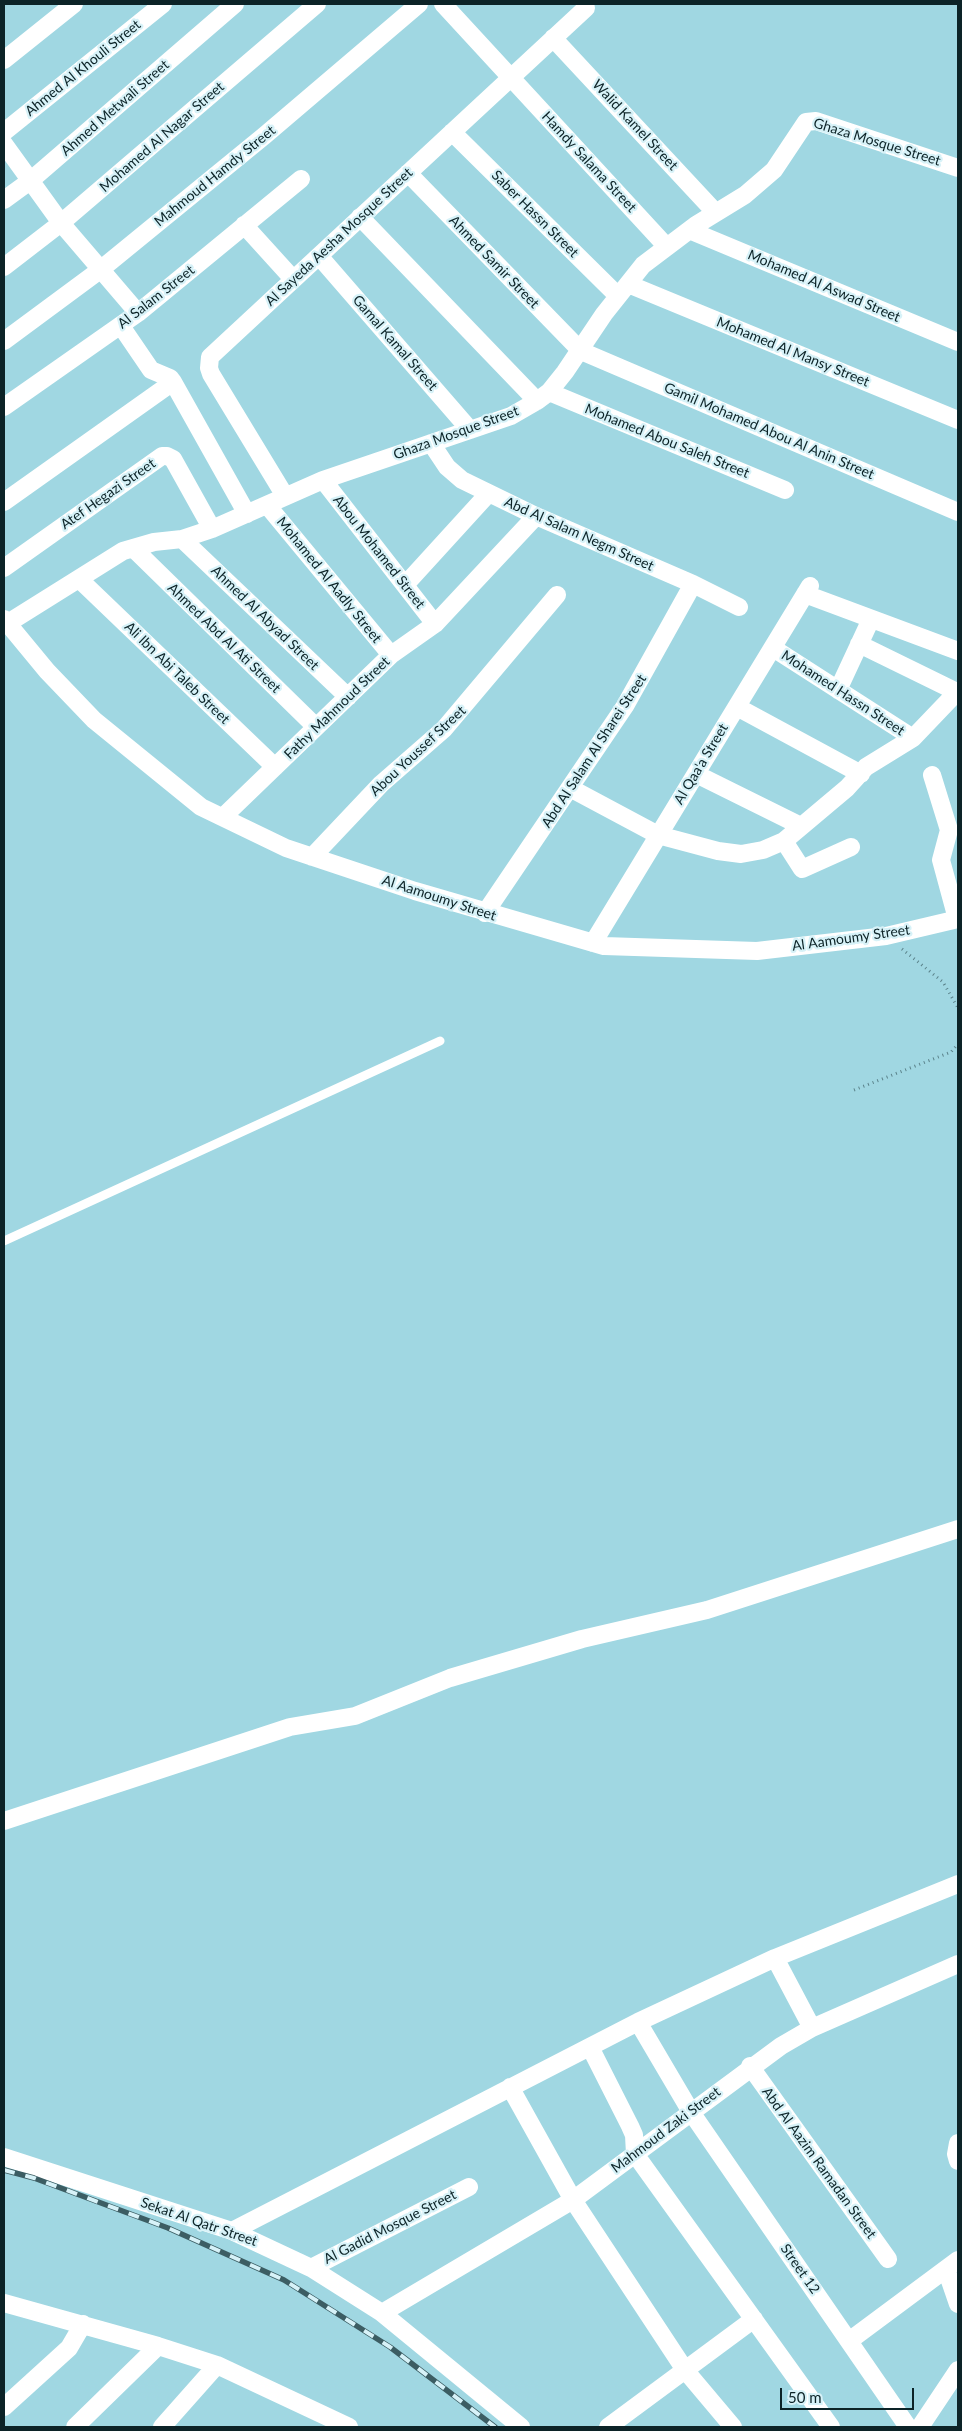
<!DOCTYPE html>
<html>
<head>
<meta charset="utf-8">
<style>
  body { margin:0 }
  #map { position:relative; width:962px; height:2431px; overflow:hidden; background:#a0d7e2; font-family:Lato,sans-serif }
  canvas { display:block }
  .frame { position:absolute; inset:0; border:5px solid #0c2327; pointer-events:none }
  .scale { position:absolute; left:780px; top:2388px; width:134px; height:22px; box-sizing:border-box; border:2px solid #0c2327; border-top:0; padding-left:6px; font-size:15px; line-height:18px; white-space:nowrap; color:#0c2327; -webkit-text-stroke:4px #d7f2f8; paint-order:stroke }
</style>
</head>
<body>
<div id="map">
<canvas width="962" height="2431"></canvas>
<div class="frame"></div>
<div class="scale">50 m</div>
</div>
<script>
const g = document.querySelector('canvas').getContext('2d');
g.lineJoin = 'round';
function shape(rows) {
  const path = new Path2D();
  for (const r of rows) {
    path.moveTo(r[0], r[1]);
    for (let i = 2; i < r.length; i += 2) path.lineTo(r[i], r[i + 1]);
  }
  return path;
}
function strokePath(path, color, width, dash) {
  g.strokeStyle = color;
  g.lineWidth = width;
  g.lineCap = dash ? 'butt' : 'round';
  g.setLineDash(dash || []);
  g.stroke(path);
}
function label(font, color, halo, rows, align = 'center') {
  g.font = font + ' Lato,sans-serif';
  g.lineWidth = 4.5;
  g.setLineDash([]);
  g.textBaseline = 'middle';
  g.strokeStyle = halo;
  g.fillStyle = color;
  for (const [text, x, y, turn = 0] of rows) {
    g.save();
    g.translate(x, y);
    g.rotate((+turn || 0) * Math.PI / 180);
    g.textAlign = isNaN(turn) ? turn : align;
    if (halo) g.strokeText(text, 0, 0);
    g.fillText(text, 0, 0);
    g.restore();
  }
}
const path = shape([
  [902,949,943,982,958,1008],
  [854,1090,951,1052,958,1044]
]);
const lane = shape([
  [4,1241,440,1041]
]);
const street = shape([
  [443,4,667,247],
  [553,38,716,213],
  [4,60,74,4],
  [4,132,163,4],
  [452,132,618,296],
  [4,144,61,223,138,313],
  [408,173,581,351,958,512],
  [4,200,30,181,235,4],
  [360,217,537,401],
  [244,225,293,279],
  [689,230,958,342],
  [319,256,470,430],
  [4,267,61,223,317,4],
  [628,284,958,420],
  [121,326,151,370,170,378,173,382,247,514],
  [4,341,100,270,264,136,419,4],
  [549,392,785,490],
  [4,407,138,313,301,179],
  [431,443,447,467,462,480,536,516,693,584,739,607],
  [323,480,435,624],
  [285,496,211,374,209,368,210,357,586,8],
  [4,502,173,382],
  [267,505,391,655],
  [182,539,348,697],
  [133,548,316,727],
  [4,568,162,456,167,456,173,459,212,529],
  [79,579,275,767],
  [405,585,488,494],
  [805,594,958,651],
  [4,619,47,671,94,720,201,807,286,848,415,891,604,946,757,951,886,936,958,919],
  [8,623,123,551,154,542,182,539,212,529,323,480,511,416,537,401,549,392,565,372,604,314,643,265,696,225,745,195,774,170,806,122,816,121,958,168],
  [859,644,957,692],
  [773,648,913,738],
  [838,690,871,619],
  [737,707,861,774],
  [696,774,801,826],
  [932,775,949,830,941,860,957,919],
  [570,788,658,835,718,851,741,854,763,850,784,841,847,788,866,767,913,738,958,691],
  [224,816,391,655,435,624,536,516],
  [784,841,802,869,851,847],
  [312,857,381,784,444,729,557,595],
  [485,913,625,706,693,584],
  [593,943,810,586],
  [4,1821,290,1727,355,1716,450,1678,582,1639,707,1610,958,1529],
  [775,1958,812,2028],
  [638,2022,691,2112,908,2427],
  [590,2047,630,2126,634,2135,635,2154,831,2427],
  [750,2066,888,2259],
  [510,2087,573,2200,685,2370,733,2427],
  [958,2143,956,2154,958,2161],
  [4,2157,232,2231,311,2268,382,2313,521,2427],
  [232,2231,638,2022,775,1958,958,1884],
  [311,2268,469,2187],
  [946,2269,958,2304],
  [4,2303,158,2346,217,2365,349,2427],
  [382,2313,573,2200,781,2046,812,2028,958,1964],
  [849,2341,958,2260],
  [4,2407,69,2348,83,2324],
  [75,2427,158,2346],
  [162,2427,217,2365],
  [608,2427,754,2319],
  [920,2427,958,2370]
]);
const rail = shape([
  [4,2170,34,2178,168,2228,284,2280,390,2347,495,2427]
]);
const streetNames = [
  ["Ahmed Al Khouli Street",83,68,-39],
  ["Ahmed Metwali Street",115,108,-41],
  ["Walid Kamel Street",635,125,47],
  ["Mohamed Al Nagar Street",162,137,-41],
  ["Ghaza Mosque Street",877,142,17],
  ["Hamdy Salama Street",589,162,47],
  ["Mahmoud Hamdy Street",215,176,-39],
  ["Saber Hassn Street",535,214,45],
  ["Al Sayeda Aesha Mosque Street",339,237,-43],
  ["Ahmed Samir Street",494,262,46],
  ["Mohamed Al Aswad Street",824,286,23],
  ["Al Salam Street",156,297,-38],
  ["Gamal Kamal Street",395,343,49],
  ["Mohamed Al Mansy Street",793,352,22],
  ["Gamil Mohamed Abou Al Anin Street",769,431,23],
  ["Ghaza Mosque Street",456,433,-20],
  ["Mohamed Abou Saleh Street",667,441,22],
  ["Atef Hegazi Street",108,494,-35],
  ["Abd Al Salam Negm Street",579,534,24],
  ["Abou Mohamed Street",379,552,52],
  ["Mohamed Al Aadly Street",329,580,51],
  ["Ahmed Al Abyad Street",265,618,44],
  ["Ahmed Abd Al Ati Street",224,638,44],
  ["Ali Ibn Abi Taleb Street",177,673,44],
  ["Mohamed Hassn Street",843,693,33],
  ["Fathy Mahmoud Street",337,708,-44],
  ["Abou Youssef Street",418,751,-43],
  ["Abd Al Salam Al Sharei Street",594,751,-57],
  ["Al Qaa'a Street",701,764,-59],
  ["Al Aamoumy Street",439,898,18],
  ["Al Aamoumy Street",851,938,-8],
  ["Mahmoud Zaki Street",666,2130,-37],
  ["Abd Al Aazim Ramadan Street",819,2163,54],
  ["Sekat Al Qatr Street",199,2222,19],
  ["Al Gadid Mosque Street",390,2227,-27],
  ["Street 12",800,2269,55]
];
strokePath(path, '#5b838b', 3, [1, 4]);
strokePath(lane, '#fff', 9);
strokePath(street, '#fff', 18);
strokePath(rail, '#3c5d63', 5.5);
strokePath(rail, '#d7f2f8', 4, [11]);
label('14px', '#0c2327', '#d7f2f8', streetNames);
</script>
</body>
</html>
